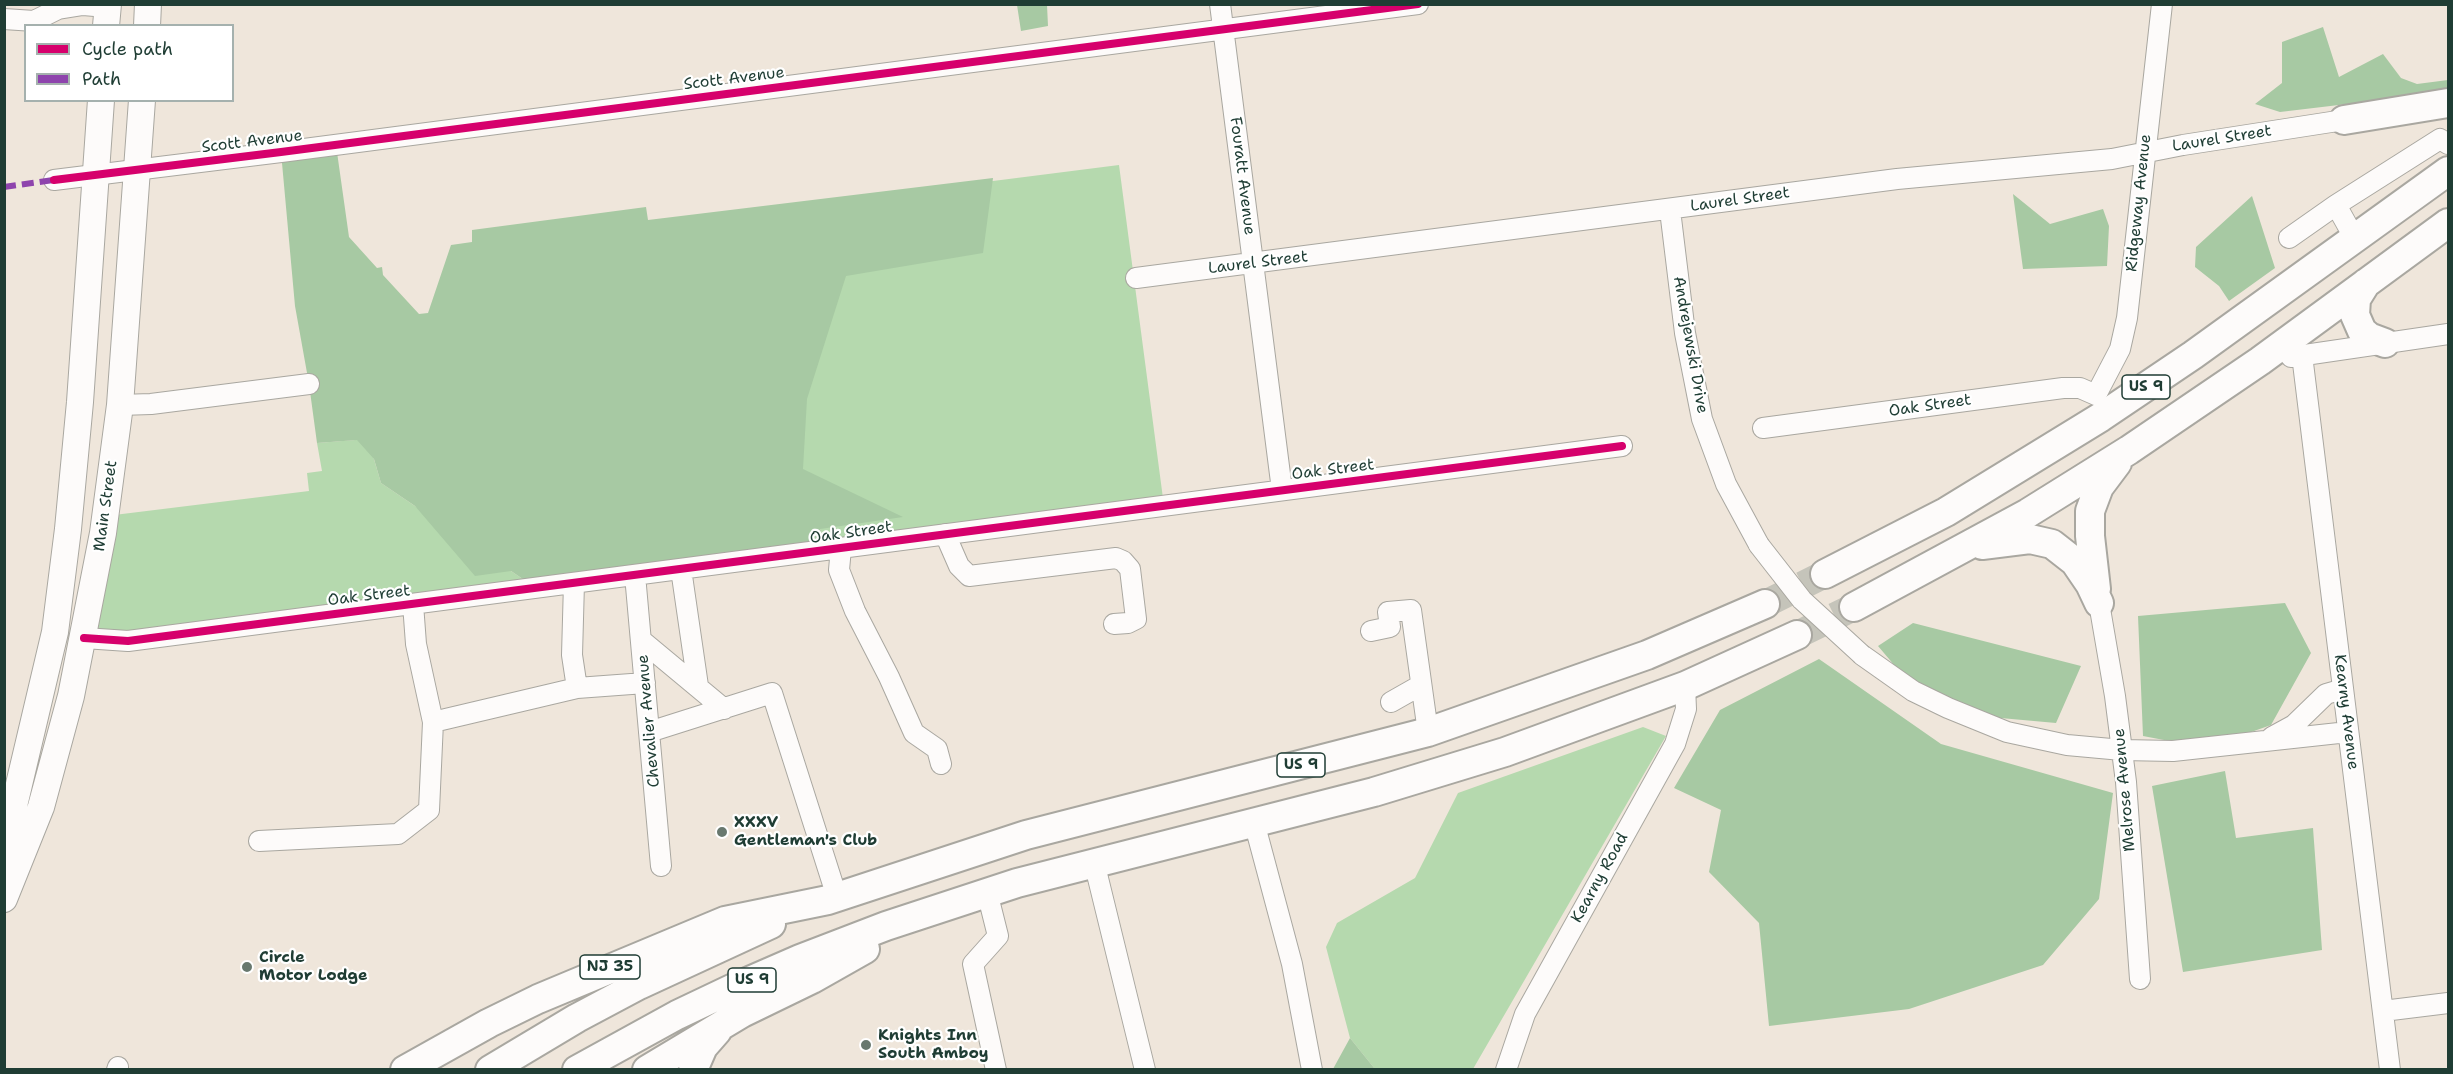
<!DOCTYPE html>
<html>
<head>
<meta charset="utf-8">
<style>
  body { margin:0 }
  #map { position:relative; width:2453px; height:1074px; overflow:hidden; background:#efe6db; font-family:"Shantell Sans",sans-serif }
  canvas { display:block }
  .frame { position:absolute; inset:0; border:6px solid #1f3d34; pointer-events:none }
  .legend { position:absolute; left:24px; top:24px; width:210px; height:78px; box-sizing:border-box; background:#fff; border:2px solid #a5b1ae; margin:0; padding:8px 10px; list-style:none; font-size:18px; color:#1f3d34 }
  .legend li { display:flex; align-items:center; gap:12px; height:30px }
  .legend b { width:30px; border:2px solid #a5b1ae }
</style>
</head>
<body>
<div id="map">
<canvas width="2453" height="1074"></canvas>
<div class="frame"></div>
<ul class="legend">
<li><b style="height:8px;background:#d6006c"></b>Cycle path</li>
<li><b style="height:8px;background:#8e44ad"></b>Path</li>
</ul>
</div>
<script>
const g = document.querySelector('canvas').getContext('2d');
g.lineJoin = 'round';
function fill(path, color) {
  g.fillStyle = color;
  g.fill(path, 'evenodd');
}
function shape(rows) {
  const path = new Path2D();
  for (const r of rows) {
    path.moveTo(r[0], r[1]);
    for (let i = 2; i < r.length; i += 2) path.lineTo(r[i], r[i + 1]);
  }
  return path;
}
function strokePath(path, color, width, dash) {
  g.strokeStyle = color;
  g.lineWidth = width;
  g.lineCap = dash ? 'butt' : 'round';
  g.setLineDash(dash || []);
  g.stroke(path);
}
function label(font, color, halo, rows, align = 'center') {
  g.font = font + ' "Shantell Sans",sans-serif';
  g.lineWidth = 4.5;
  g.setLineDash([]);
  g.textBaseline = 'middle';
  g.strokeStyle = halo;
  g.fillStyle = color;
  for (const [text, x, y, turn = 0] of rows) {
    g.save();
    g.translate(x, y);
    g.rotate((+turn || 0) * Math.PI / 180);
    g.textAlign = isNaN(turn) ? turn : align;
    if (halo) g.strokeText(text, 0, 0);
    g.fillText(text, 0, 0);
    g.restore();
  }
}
const green = shape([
  [1119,165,1164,506,830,549,767,424,812,204],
  [368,439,381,483,536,588,84,638,106,516,309,491,307,473,322,471,317,443],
  [1643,727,1666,736,1473,1069,1375,1069,1350,1038,1326,947,1337,923,1415,878,1458,793]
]);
const forest = shape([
  [1017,5,1047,5,1048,26,1021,31],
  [2323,27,2339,77,2383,54,2401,78,2417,84,2448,80,2448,92,2280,112,2255,104,2282,83,2282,42],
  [336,145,349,237,377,268,382,267,383,275,419,314,428,313,451,245,472,242,472,230,646,207,648,220,993,178,983,253,846,276,807,399,803,469,903,517,820,529,830,549,536,588,511,571,475,576,415,506,381,483,374,459,357,440,317,443,309,384,295,306,281,152],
  [2013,194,2050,224,2103,209,2109,226,2107,266,2023,269],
  [2252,196,2275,268,2229,301,2219,286,2195,267,2196,247],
  [2285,603,2311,653,2271,725,2206,748,2143,736,2138,616],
  [1913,623,2081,666,2056,723,1934,712,1878,646],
  [1819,659,1941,744,2113,793,2099,899,2043,965,1909,1009,1769,1026,1759,923,1709,872,1721,810,1674,788,1720,710],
  [2225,771,2236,838,2313,828,2322,950,2183,972,2152,786],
  [1350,1038,1375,1069,1333,1069]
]);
const highwayTunnel = shape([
  [1765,604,1825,574],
  [1797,635,1854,607]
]);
const minor = shape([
  [1220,4,1282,490],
  [4,19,34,21,38,26],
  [34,21,58,9,83,5,107,7],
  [54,180,281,152,1418,4],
  [2336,205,2355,239],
  [1670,210,1685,333,1702,419,1726,484,1759,545],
  [2289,238,2336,205,2440,139,2448,144],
  [1136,278,1897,179,2112,159,2183,145,2344,120],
  [2302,355,2390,1070],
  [2291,357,2448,334],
  [120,405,151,404,309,384],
  [1763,428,2063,388,2080,388,2096,395,2120,349,2127,318,2162,4],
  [945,534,959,566,969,576,1116,558,1123,561,1130,569,1136,619,1128,623,1114,624],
  [841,548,839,570,855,611,889,677,914,733,937,749,941,764],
  [681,569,698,686],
  [635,575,661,866],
  [2099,603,2115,696,2126,782,2140,979],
  [413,604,416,644,433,722,577,688,572,655,574,583],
  [1371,631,1390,627,1388,612,1411,610,1428,732],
  [84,638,128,641,1622,446],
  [641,640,724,709],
  [1862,655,1913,691,1948,708,2007,732,2067,745,2122,750,2173,751,2348,732],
  [577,688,645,683],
  [1391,702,1421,685],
  [649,732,772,693,837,897],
  [2272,737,2294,725,2326,694,2343,689],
  [1254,822,1292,964,1312,1070],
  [259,841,398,834,429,810,433,722],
  [1094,862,1145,1070],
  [987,892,998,936,973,964,996,1070],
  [2383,1011,2448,1003],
  [117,1070,118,1067],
  [1506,1070,1525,1014,1675,744,1686,709,1685,686]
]);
const major = shape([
  [106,26,108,4],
  [147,26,148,4],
  [4,848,55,632,68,529,80,402,101,100],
  [4,899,41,807,71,696,103,533,120,405,142,100]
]);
const highway = shape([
  [2344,120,2448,103],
  [2366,283,2356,299,2355,315,2362,331,2369,337,2385,343],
  [1982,545,2030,539,2052,544,2075,562,2090,584,2099,603],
  [1825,574,1946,512,2101,417,2193,355,2448,171],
  [2096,589,2090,536,2090,511,2099,487,2117,463],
  [1854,607,2028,513,2129,450,2260,361,2448,223],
  [405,1070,489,1023,538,999,725,921,828,900,1026,835,1428,732,1647,655,1765,604],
  [490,1070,577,1018,639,985,771,924],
  [577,1070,677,1015,738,986,800,959,886,926,1017,883,1374,792,1505,752,1685,686,1797,635],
  [647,1070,742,1013,812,979,865,949],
  [693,1070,703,1047,717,1031]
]);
const minorBridge = shape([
  [1759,545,1802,600,1862,655]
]);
const quiet = shape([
  [4,187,54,180]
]);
const cycleway = shape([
  [54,180,281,152,1418,4],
  [84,638,128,641,1622,446]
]);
const markers = [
  [722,832,6,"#68786e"],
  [247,967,6,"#68786e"],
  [866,1045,6,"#68786e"]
];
const shields = [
  [2146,387,48],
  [1301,765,48],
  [610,967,60],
  [752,980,48]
];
const shieldNames = [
  ["US 9",2146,387],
  ["US 9",1301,765],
  ["NJ 35",610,967],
  ["US 9",752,980]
];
const streetNames = [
  ["Scott Avenue",734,79,-7],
  ["Laurel Street",2222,139,-9],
  ["Scott Avenue",252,142,-7],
  ["Fouratt Avenue",1242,176,83],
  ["Laurel Street",1740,200,-8],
  ["Ridgeway Avenue",2139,203,-84],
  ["Laurel Street",1258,263,-7],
  ["Andrejewski Drive",1690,345,80],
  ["Oak Street",1930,406,-8],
  ["Oak Street",1333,470,-7],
  ["Main Street",106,506,-82],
  ["Oak Street",851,533,-8],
  ["Oak Street",369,596,-7],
  ["Kearny Avenue",2346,712,83],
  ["Chevalier Avenue",649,721,-95],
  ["Melrose Avenue",2125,790,-95],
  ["Kearny Road",1600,878,-61]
];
const poiNames = [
  ["XXXV",734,823],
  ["Gentleman's Club",734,841],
  ["Circle",259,958],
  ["Motor Lodge",259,976],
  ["Knights Inn",878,1036],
  ["South Amboy",878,1054]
];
fill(green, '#b5d9ae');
fill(forest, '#a7c9a3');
strokePath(highwayTunnel, '#c5c4ba', 28, [28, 14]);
strokePath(minor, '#a9a7a0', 22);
strokePath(major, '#a9a7a0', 28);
strokePath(highway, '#a9a7a0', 32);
strokePath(minor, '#fdfbfa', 20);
strokePath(major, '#fdfbfa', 26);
strokePath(highway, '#fdfbfa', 28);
strokePath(minorBridge, '#a9a7a0', 22, []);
strokePath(minorBridge, '#fdfbfa', 20);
strokePath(quiet, '#8e44ad', 6, [12, 6]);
strokePath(cycleway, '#d6006c', 8);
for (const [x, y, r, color] of markers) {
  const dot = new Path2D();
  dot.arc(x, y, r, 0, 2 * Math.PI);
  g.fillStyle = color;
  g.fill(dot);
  strokePath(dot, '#fff', 2);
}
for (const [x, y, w] of shields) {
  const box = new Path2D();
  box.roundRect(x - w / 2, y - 12, w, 24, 4.5);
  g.fillStyle = '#fff';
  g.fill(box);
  strokePath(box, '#1f3d34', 1.5);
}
label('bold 15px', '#1f3d34', null, shieldNames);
label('16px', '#1f3d34', '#fff', streetNames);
label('bold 16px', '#1f3d34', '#fff', poiNames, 'left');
</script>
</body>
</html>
